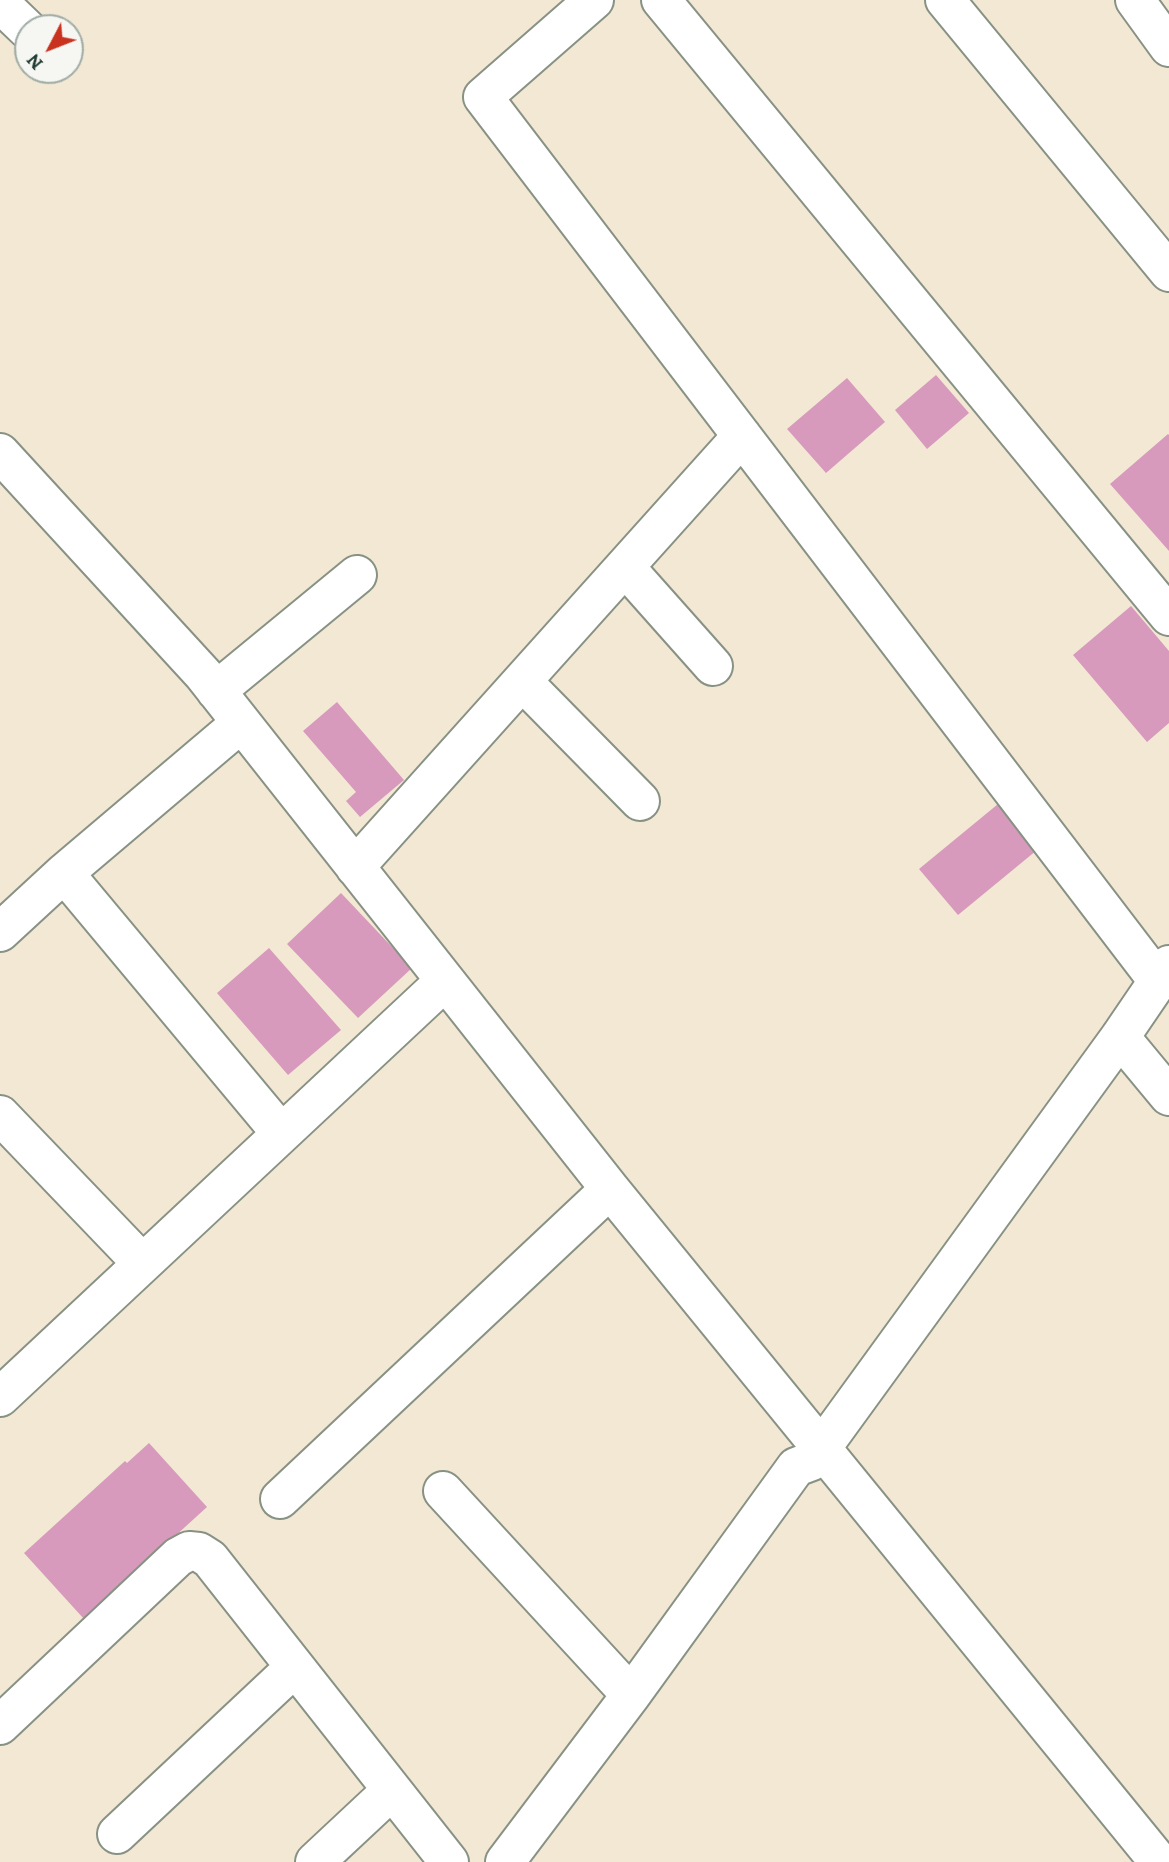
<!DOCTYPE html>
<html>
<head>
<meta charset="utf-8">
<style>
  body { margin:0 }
  #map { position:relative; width:1169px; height:1862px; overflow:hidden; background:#f2e8d4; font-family:Alegreya,serif }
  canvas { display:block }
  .north { position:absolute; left:14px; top:14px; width:70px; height:70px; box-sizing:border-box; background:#f6f6f2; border:2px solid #a0aca6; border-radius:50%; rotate:228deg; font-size:19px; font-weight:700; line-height:28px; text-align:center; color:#1f3d34 }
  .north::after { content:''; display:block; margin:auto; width:24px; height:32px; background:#c8321e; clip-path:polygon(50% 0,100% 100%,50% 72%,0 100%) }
</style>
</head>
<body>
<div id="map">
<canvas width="1169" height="1862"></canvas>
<div class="north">N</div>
</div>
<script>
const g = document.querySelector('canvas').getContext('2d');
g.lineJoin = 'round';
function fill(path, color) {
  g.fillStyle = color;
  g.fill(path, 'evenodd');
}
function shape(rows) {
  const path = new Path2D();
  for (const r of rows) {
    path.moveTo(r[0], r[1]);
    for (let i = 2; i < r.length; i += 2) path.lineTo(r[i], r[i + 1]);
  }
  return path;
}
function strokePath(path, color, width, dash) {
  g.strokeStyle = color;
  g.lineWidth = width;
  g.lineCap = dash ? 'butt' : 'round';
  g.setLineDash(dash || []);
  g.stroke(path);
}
const building = shape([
  [936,375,969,413,927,449,895,410],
  [847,378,885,422,826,473,787,429],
  [1168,434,1169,435,1169,551,1110,484],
  [1131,606,1169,651,1169,723,1147,742,1073,655],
  [337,702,404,780,360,817,346,801,356,792,303,731],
  [1009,795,1048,841,958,915,919,869],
  [341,893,412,968,358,1018,287,944],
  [269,948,341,1030,288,1075,217,993],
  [149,1443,207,1507,84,1619,24,1553,125,1461,127,1463]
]);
const minor = shape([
  [594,0,483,97,1158,981],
  [661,0,1169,616],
  [945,0,1169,272],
  [1135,0,1169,47],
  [0,3,28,30],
  [0,453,203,674,610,1189,1159,1862],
  [625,567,713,666],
  [522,681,640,801],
  [216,691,357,575],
  [355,867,742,436],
  [64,873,281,1133],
  [0,932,64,873,241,723],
  [1120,1037,1169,1096],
  [0,1115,142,1263],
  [0,1397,445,981],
  [443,1491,631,1695],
  [280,1499,610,1189],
  [0,1725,178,1557,189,1551,199,1552,210,1559,449,1862],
  [117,1834,295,1667],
  [315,1862,392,1790],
  [505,1862,631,1695,796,1467,812,1461,1120,1037,1169,965]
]);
fill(building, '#d79abd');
strokePath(minor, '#889284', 42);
strokePath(minor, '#fff', 38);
</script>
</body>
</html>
